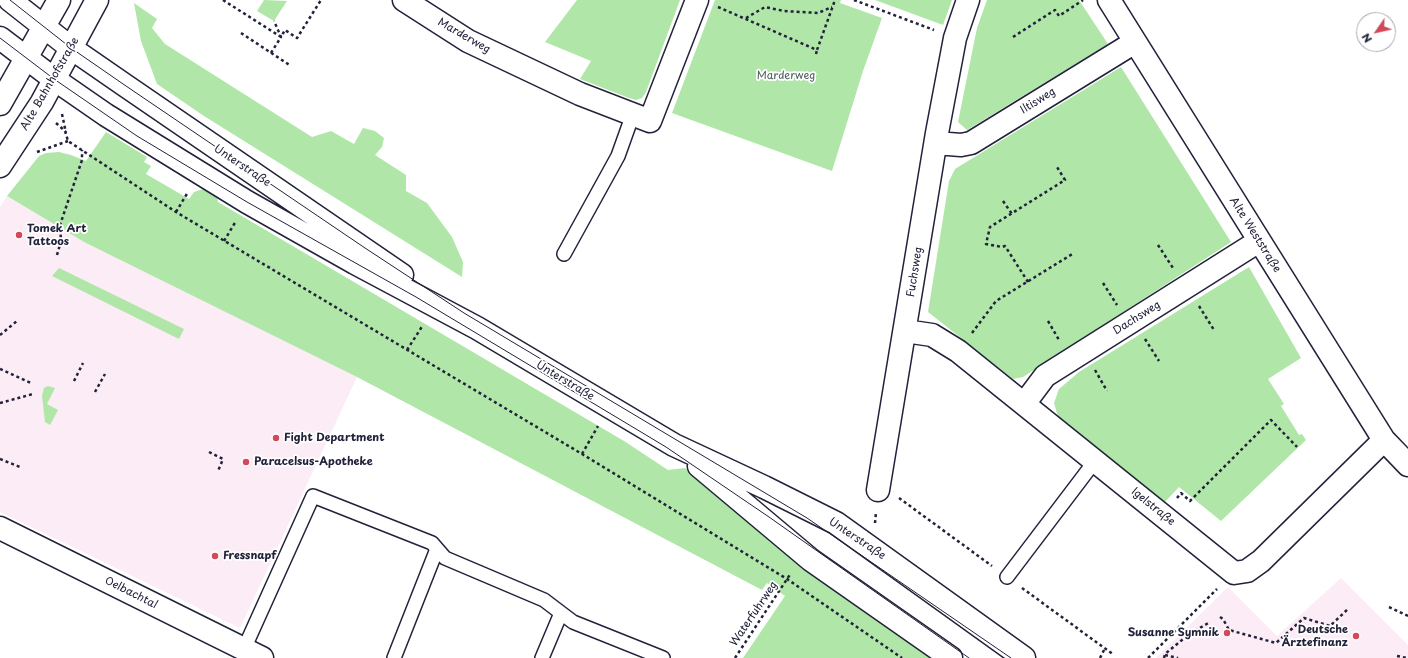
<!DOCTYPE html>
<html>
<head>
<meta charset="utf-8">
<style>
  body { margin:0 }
  #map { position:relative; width:1408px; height:658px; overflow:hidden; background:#fff; font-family:"Playpen Sans",sans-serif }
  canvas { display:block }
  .north { position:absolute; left:1356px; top:12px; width:40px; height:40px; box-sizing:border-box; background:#fff; border:1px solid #a7a7b1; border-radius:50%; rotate:236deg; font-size:11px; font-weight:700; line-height:16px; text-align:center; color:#22223b }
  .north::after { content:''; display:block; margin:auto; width:14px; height:18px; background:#d1495b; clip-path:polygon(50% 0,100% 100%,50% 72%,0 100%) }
</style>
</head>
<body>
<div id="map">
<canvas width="1408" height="658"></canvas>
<div class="north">N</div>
</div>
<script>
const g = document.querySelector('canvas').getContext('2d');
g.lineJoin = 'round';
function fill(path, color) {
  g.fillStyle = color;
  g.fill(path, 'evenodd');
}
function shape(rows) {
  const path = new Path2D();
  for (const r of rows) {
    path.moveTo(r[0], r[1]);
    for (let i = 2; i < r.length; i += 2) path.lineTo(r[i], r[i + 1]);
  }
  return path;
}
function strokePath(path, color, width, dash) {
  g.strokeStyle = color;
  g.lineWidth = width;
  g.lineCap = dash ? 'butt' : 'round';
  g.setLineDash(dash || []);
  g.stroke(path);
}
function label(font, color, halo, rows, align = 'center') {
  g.font = font + ' "Playpen Sans",sans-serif';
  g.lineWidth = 3.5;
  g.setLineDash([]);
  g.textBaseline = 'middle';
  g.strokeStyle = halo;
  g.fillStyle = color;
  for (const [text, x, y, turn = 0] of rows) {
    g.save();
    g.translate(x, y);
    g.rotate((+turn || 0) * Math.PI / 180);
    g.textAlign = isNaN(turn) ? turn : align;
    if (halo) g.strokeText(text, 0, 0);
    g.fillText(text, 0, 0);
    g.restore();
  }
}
const built = shape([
  [7,196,84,242,357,377,240,628,0,512,0,207],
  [1341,578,1408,645,1408,658,1156,658,1228,587,1277,636]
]);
const green = shape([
  [264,0,287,1,274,21,257,11],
  [577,0,680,0,646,92,642,98,636,100,629,98,580,79,591,61,545,42],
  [715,0,841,0,840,3,882,18,863,71,832,171,672,113],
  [875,0,952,0,943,25],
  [987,0,1079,0,1108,44,967,130,958,122,977,28],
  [134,3,157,19,152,28,165,44,312,137,331,131,354,144,363,128,375,131,384,138,382,147,375,155,406,175,406,191,427,203,452,237,463,262,462,277,204,116,157,84,141,41],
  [1121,67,1231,242,1023,377,1013,379,928,312,949,181,955,169],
  [106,132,147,157,144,162,151,166,146,174,189,199,194,192,209,187,216,190,218,202,624,441,668,470,685,468,728,498,940,658,743,658,785,596,767,583,762,590,357,377,84,242,7,196,39,156,46,153,59,152,71,155,86,161],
  [1249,267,1301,358,1268,379,1284,404,1281,406,1299,435,1302,434,1306,440,1221,521,1179,487,1164,503,1058,417,1054,403,1059,389,1079,372],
  [59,268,184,329,179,339,52,276],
  [48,386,55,388,47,404,58,410,50,425,45,422,42,396,44,388]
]);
const path = shape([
  [223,0,281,37,285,30,297,38,321,0],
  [854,0,934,30],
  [718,7,817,50,835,0],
  [746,18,765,7,784,11,818,13,832,7],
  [241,33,291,66],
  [1013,37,1055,10,1059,16,1083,0],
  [271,53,281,37,274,21],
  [816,54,817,50],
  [62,114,66,133],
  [56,123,65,131,68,141,176,212,582,454,787,579,902,658],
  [37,152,68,141],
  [1003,201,1012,214],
  [176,212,188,192],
  [224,241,236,221],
  [1158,245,1173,268],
  [57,255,61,241,60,225,82,160,82,150],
  [1028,282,1005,246,1002,247,986,244,990,227,1065,180,1057,167],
  [1103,283,1117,305],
  [1199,306,1214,330],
  [1048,321,1059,340],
  [972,333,996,301,1074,253],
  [0,335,17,321],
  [1145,339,1159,361],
  [407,350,423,325],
  [0,369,31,383],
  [1095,370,1107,391],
  [74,381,83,363],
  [95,392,105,374],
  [0,403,33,394],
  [209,452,223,459,218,471],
  [582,454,598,426],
  [0,459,20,467],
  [899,498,992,566],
  [1177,498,1181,493,1190,501,1271,420,1297,447],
  [875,523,876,512],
  [1022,588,1114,655],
  [1389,607,1408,616],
  [1220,617,1223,619,1229,630,1276,643,1304,618,1330,626,1349,608],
  [1165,655,1178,658],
  [1397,656,1407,658],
  [735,658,791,573],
  [1100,658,1105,648],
  [1148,658,1217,589],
  [1164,658,1165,654,1188,635,1210,622]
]);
const lane = shape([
  [564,254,618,156,633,114],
  [1007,577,1095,461],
  [244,649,313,496,432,543,445,558,544,600,573,622,663,658],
  [394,658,437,549],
  [542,658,561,613]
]);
const street = shape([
  [404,0,468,41,580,94,650,121,697,0],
  [1109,0,1384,440,1408,465],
  [936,143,961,145,971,143,1135,42],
  [905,331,932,335,958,351,1234,573,1247,571,1261,561,1384,440],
  [1024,404,1045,376,1259,241],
  [878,490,937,133,955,38,968,0],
  [0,528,262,658]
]);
const secondary = shape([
  [10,0,71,48,126,86,402,275],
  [0,38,54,79,106,115,247,202,355,263,477,328,674,445,764,487,836,523,1024,658],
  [0,104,59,0],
  [0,166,42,102,97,0],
  [699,466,811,560,951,658]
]);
const tram = shape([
  [10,0,71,48,126,86,365,248,464,313,807,518,1011,658],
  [0,38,54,79,137,136,247,202,416,297,666,447,769,517,969,658]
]);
const markers = [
  [19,235,4,"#d1495b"],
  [276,438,4,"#d1495b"],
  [246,462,4,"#d1495b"],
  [215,556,4,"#d1495b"],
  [1227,633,4,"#d1495b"],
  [1356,636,4,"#d1495b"]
];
const streetNames = [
  ["Marderweg",464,36,30],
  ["Alte Bahnhofstraße",50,84,-60],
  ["Iltisweg",1038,101,-32],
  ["Unterstraße",242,166,34],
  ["Alte Weststraße",1255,235,58],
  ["Fuchsweg",915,272,-81],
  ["Dachsweg",1137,318,-32],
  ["Unterstraße",565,381,31],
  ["Igelstraße",1153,507,39],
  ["Unterstraße",857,539,34],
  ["Oelbachtal",131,593,27],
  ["Waterfuhrweg",754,614,-56]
];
const parkNames = [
  ["Marderweg",786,76]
];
const poiNames = [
  ["Tomek Art",27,229],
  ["Tattoos",27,242],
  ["Fight Department",284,438],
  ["Paracelsus-Apotheke",254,462],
  ["Fressnapf",223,556],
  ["Deutsche",1348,630,"right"],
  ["Ärztefinanz",1348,643,"right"],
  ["Susanne Symnik",1219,633,"right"]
];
fill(built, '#fbecf5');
fill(green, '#b0e6a8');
strokePath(lane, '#22223b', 16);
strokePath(street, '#22223b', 25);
strokePath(secondary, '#22223b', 25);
strokePath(path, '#22223b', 2.5, [3, 3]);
strokePath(lane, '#fff', 13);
strokePath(street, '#fff', 22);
strokePath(secondary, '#fff', 22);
strokePath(tram, '#22223b', 1);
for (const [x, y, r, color] of markers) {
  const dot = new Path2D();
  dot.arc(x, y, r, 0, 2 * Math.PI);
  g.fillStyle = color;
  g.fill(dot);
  strokePath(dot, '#fff', 1.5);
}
label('11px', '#22223b', '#fff', streetNames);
label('11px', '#4d5d5c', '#fff', parkNames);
label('bold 11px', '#22223b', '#fff', poiNames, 'left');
</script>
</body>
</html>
